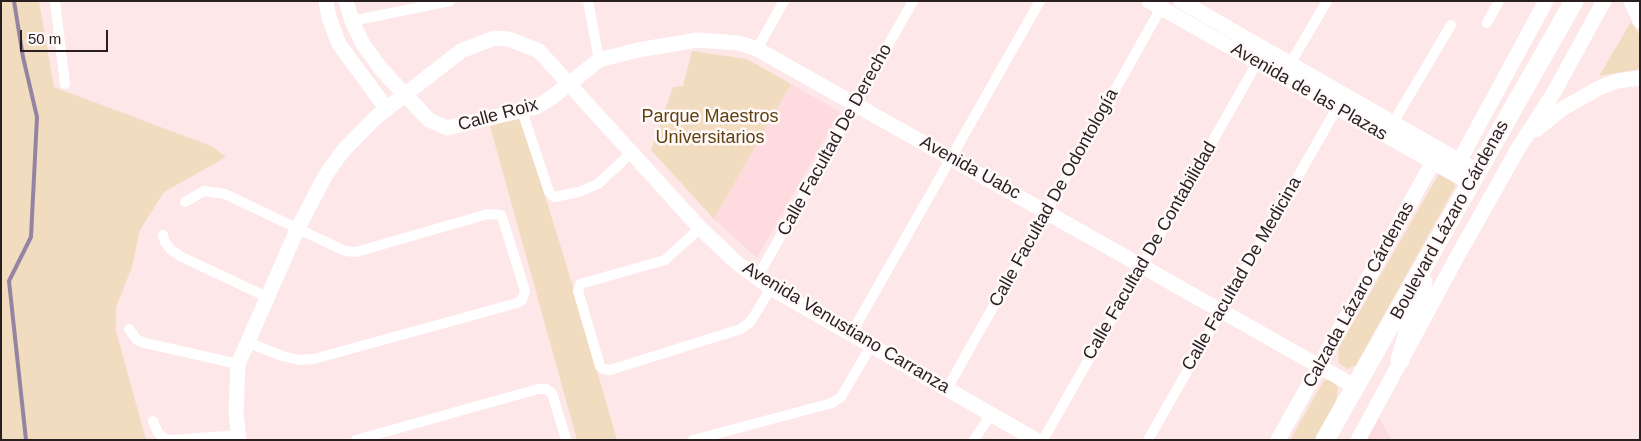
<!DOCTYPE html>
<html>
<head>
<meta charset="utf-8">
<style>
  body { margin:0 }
  #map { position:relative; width:1641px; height:441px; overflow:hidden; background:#fde7e9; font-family:Helvetica,sans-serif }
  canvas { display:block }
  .frame { position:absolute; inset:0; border:2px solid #291f20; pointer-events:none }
  .scale { position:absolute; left:20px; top:30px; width:88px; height:22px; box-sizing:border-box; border:2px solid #291f20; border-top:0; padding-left:6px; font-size:15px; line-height:18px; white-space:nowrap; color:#291f20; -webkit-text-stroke:4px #fff9fa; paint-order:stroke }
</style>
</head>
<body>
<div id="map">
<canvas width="1641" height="441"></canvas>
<div class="frame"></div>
<div class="scale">50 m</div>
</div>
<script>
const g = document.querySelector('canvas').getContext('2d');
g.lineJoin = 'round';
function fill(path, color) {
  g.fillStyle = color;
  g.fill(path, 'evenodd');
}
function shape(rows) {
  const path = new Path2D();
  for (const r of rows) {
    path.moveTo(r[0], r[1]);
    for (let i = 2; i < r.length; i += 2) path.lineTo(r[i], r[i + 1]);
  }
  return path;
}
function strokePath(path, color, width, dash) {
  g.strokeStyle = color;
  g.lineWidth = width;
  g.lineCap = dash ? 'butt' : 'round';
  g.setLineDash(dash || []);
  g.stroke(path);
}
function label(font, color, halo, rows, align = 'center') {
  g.font = font + ' Helvetica,sans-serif';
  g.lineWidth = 5;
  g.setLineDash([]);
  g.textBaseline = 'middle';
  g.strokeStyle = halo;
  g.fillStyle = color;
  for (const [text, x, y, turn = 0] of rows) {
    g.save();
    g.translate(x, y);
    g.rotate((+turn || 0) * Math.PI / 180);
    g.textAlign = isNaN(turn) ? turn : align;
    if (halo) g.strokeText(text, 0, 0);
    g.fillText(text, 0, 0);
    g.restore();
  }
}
const built = shape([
  [791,84,840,112,757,258,714,219],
  [1379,417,1391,440,1365,440,1365,439]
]);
const green = shape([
  [1,1,39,1,54,87,211,146,226,157,164,192,140,230,132,267,116,307,116,331,146,440,1,440],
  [1631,22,1640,36,1640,69,1599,76],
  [692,51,747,59,791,84,714,219,651,150,673,87,683,86],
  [521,117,573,287,617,440,577,440,490,126],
  [1440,172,1456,180,1454,189,1356,365,1347,369,1339,363,1338,349],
  [1324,380,1332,380,1338,388,1336,401,1315,440,1290,440]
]);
const stream = shape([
  [14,1,23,57,37,117,31,237,9,281,26,440]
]);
const street = shape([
  [55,1,65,84],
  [588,1,599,60],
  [352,21,450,1],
  [1487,23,1499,1],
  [757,49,784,1],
  [1290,64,1327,1],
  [522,111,549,192,554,197,579,192,598,184,631,153],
  [1393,123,1451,25],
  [185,202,204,191,225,194,328,243,345,251,356,252,488,214,501,215,503,220,525,291,522,300,517,303,314,359,299,360,282,356,247,342],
  [700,228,665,260,580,284,578,291,600,366,603,369,610,370,741,329,751,321,771,288],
  [163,235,165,242,171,250,182,257,267,297],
  [757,278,913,1],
  [129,329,137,340,145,343,238,364],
  [851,334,1040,1],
  [947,389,1161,8],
  [153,421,158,433,164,438,172,440,238,435],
  [356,440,538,389,546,389,552,393,566,440],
  [693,440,832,403,841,397,871,346],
  [974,440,991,414],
  [1043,440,1257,63],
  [1148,440,1337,108]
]);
const secondary = shape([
  [326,1,329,18,339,44,386,108],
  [346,1,352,21,363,44,381,69,429,120,447,128,536,107,551,98,599,60,638,50,697,40,739,43,757,49,1356,387],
  [1149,1,1470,183],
  [1181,1,1477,171],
  [1631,1,1640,21],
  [1536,130,1562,109,1599,88,1617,81,1640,78],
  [1455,169,1546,1],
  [239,440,236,413,238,364,298,228,325,176,342,152,376,117,461,51,494,38,509,39,539,51,700,228,737,263,771,288,1036,440],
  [1278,440,1438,153],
  [1358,440,1457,257,1519,147,1553,94,1604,1]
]);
const highway = shape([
  [1400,360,1423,282],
  [1325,440,1574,1]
]);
const streetNames = [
  ["Avenida de las Plazas",1309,92,30],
  ["Calle Roix",498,115,-15],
  ["Calle Facultad De Derecho",835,140,-61],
  ["Avenida Uabc",970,168,29],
  ["Calle Facultad De Odontología",1054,198,-61],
  ["Boulevard Lázaro Cárdenas",1450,220,-61],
  ["Calle Facultad De Contabilidad",1150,251,-60],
  ["Calle Facultad De Medicina",1242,274,-60],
  ["Calzada Lázaro Cárdenas",1359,295,-61],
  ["Avenida Venustiano Carranza",846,328,31]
];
const parkNames = [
  ["Parque Maestros",710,117],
  ["Universitarios",710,138]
];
fill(built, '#fedbdf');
fill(green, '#f2dcbf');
strokePath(stream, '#9583a2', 4);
strokePath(street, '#fff', 10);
strokePath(secondary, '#fff', 15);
strokePath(highway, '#fff', 19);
label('18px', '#291f20', '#fff9fa', streetNames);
label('18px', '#60420f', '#fff9fa', parkNames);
</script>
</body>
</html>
